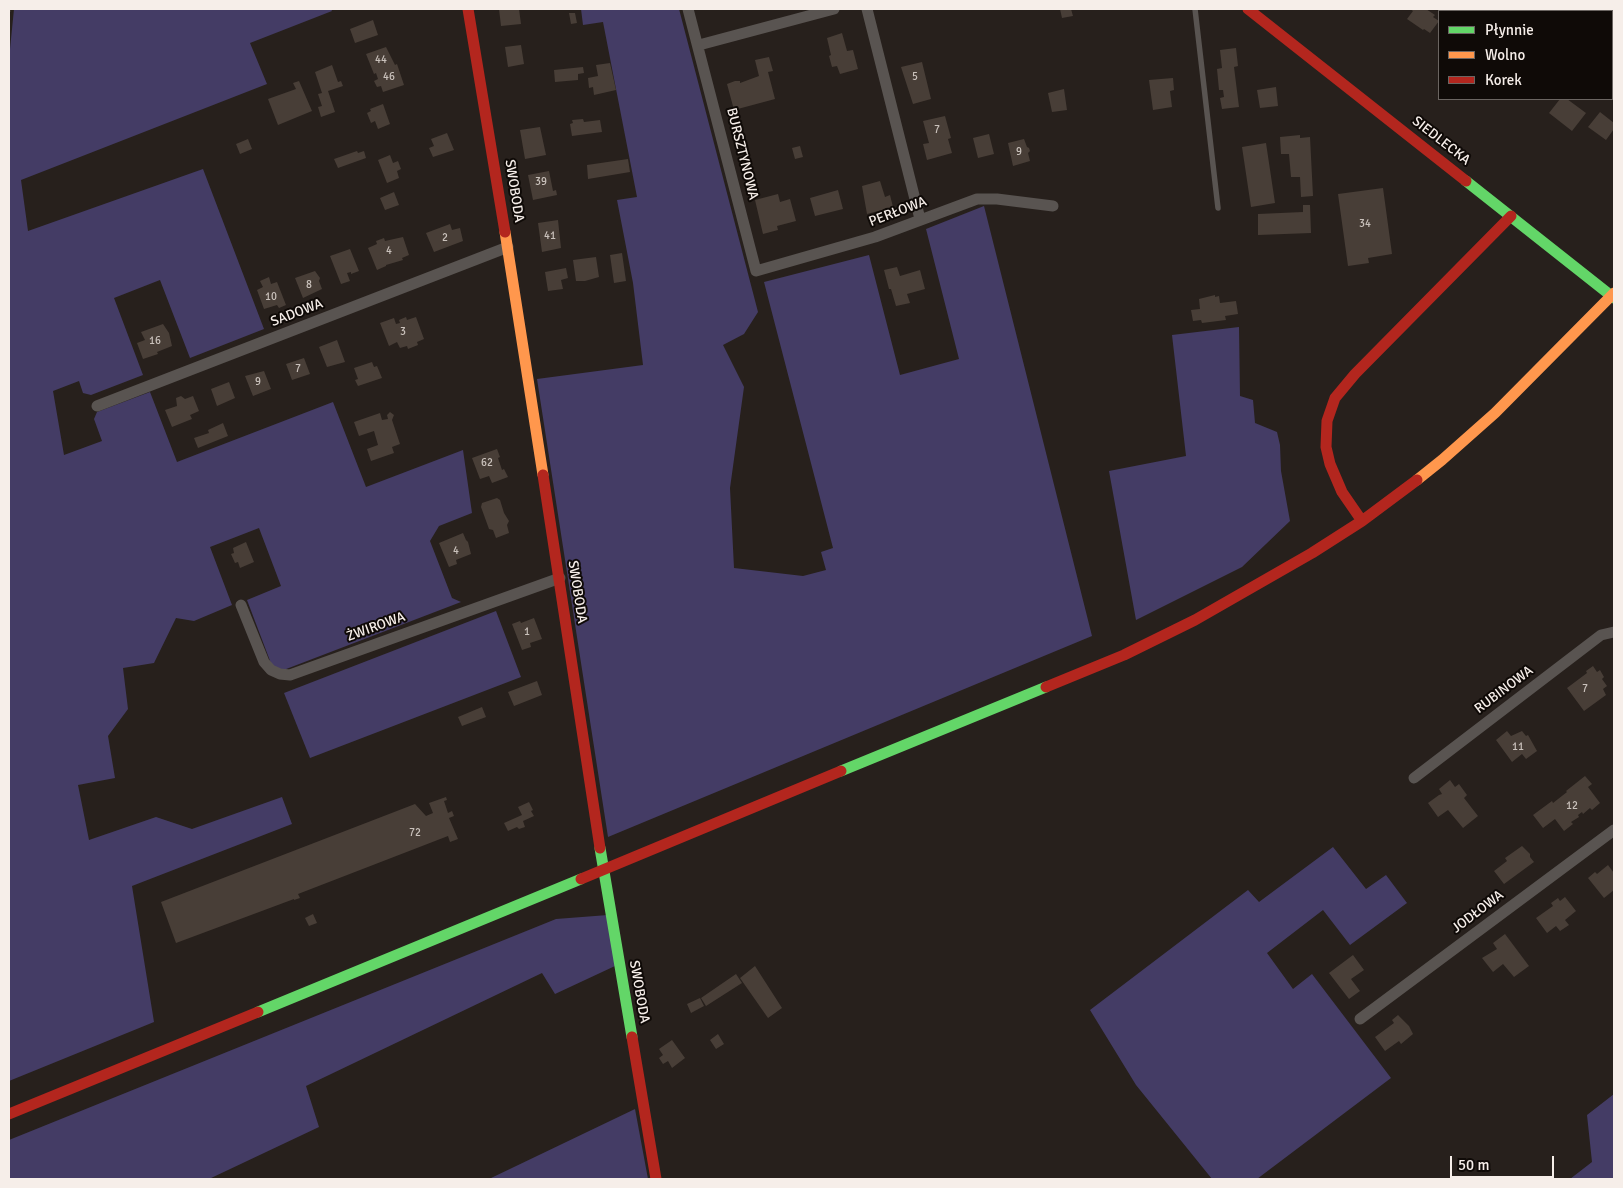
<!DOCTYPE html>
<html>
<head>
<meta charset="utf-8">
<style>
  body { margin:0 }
  #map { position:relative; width:1623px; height:1188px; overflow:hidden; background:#27201c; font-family:Signika,sans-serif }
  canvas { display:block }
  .frame { position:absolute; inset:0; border:10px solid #f6eee9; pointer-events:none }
  .legend { position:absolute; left:1438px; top:10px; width:175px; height:90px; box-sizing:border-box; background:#0f0a07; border:1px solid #6b6561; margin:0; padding:6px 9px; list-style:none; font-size:15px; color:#f6eee9 }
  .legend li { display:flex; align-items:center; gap:10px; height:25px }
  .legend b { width:25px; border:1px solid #6b6561 }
  .scale { position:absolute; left:1450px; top:1156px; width:104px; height:22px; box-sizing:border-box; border:2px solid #f6eee9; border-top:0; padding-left:6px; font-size:15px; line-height:18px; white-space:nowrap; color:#f6eee9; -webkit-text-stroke:4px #0f0a07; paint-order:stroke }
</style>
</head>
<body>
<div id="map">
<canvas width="1623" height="1188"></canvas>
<div class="frame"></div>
<ul class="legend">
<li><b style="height:6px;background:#63d668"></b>Płynnie</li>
<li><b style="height:6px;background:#ff974d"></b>Wolno</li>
<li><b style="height:6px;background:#b3261e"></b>Korek</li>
</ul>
<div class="scale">50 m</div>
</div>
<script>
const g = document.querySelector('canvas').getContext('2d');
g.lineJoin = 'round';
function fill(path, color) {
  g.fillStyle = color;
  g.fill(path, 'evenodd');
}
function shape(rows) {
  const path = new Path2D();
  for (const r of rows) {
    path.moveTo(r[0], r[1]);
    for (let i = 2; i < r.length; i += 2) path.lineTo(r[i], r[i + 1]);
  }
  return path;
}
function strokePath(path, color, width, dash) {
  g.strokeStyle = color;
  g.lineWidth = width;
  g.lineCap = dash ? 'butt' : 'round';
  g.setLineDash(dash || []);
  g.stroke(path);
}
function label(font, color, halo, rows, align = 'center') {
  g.font = font + ' Signika,sans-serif';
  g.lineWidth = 4;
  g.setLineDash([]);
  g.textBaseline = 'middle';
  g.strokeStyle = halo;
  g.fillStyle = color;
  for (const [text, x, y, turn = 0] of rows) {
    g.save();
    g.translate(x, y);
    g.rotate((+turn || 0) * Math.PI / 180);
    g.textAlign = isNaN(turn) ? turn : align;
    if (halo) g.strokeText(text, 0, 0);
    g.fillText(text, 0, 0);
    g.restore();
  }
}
const green = shape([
  [14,9,331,9,332,11,250,43,267,84,21,180,28,231,203,169,264,329,190,358,160,280,114,298,143,375,91,395,83,393,79,381,53,391,64,455,102,441,94,419,97,412,150,392,177,462,333,402,366,487,463,450,472,513,439,526,430,541,452,598,461,602,281,671,272,666,247,600,281,586,259,528,210,547,232,605,194,621,176,618,154,663,123,668,128,709,108,736,115,778,78,785,89,840,156,817,192,829,282,797,292,824,132,886,154,1022,9,1081,9,59],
  [581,9,679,9,758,312,744,334,723,345,744,387,730,488,734,568,803,576,826,570,821,552,833,548,764,282,869,255,900,375,959,359,926,229,984,206,1092,636,608,837,537,379,643,365,633,283,617,200,637,197,603,22,583,25],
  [1239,327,1240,396,1253,400,1255,423,1277,432,1280,445,1281,471,1290,521,1242,567,1136,620,1109,471,1186,456,1172,335],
  [496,611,521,677,310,758,284,693],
  [1333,847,1366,889,1386,875,1407,903,1350,945,1323,910,1267,953,1293,989,1312,974,1391,1078,1257,1179,1212,1179,1136,1085,1090,1010,1248,890,1259,902],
  [608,915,615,966,555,994,542,973,306,1086,319,1127,209,1179,9,1179,9,1140,556,919],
  [1614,1094,1614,1179,1570,1179,1592,1162,1587,1115],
  [635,1109,648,1179,489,1179]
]);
const building = shape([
  [499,9,519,9,521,24,501,26],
  [1060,9,1071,9,1073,16,1062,18],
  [1410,9,1426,9,1435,15,1433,17,1439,21,1430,33,1424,29,1423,30,1407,19,1413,11],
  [569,13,575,13,577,23,571,24],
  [373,20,378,35,355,43,350,29],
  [842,33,847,51,853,50,858,69,840,74,837,66,832,67,829,56,831,55,827,38],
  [521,45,524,64,508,67,505,47],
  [386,47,395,65,397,64,404,85,383,92,381,86,377,87,374,81,378,79,376,73,374,74,366,54],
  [1236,48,1238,66,1234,67,1239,107,1222,109,1220,98,1224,97,1223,90,1219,90,1217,69,1222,68,1220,50],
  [769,57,773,71,768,72,775,99,734,110,727,84,735,81,740,81,740,83,759,76,755,60],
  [922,62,931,99,913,104,901,67],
  [610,63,616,90,594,95,593,87,589,88,588,78,598,76,596,65],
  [332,65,338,82,341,81,343,86,328,91,335,112,321,117,318,107,322,106,318,94,322,93,315,72],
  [583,67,584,73,578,74,578,80,555,82,554,70],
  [1173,78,1174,90,1170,91,1172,107,1153,110,1149,80],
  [299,81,312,111,278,125,268,99,296,89,293,83],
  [1276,87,1278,106,1260,108,1257,90],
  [1064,89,1067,110,1052,112,1048,93],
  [1560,99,1567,99,1586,113,1572,131,1549,113],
  [383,104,390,124,378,129,375,121,371,123,367,113,371,111,370,109],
  [1600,112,1614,123,1614,129,1606,140,1588,127],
  [945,116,951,138,948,139,952,153,927,160,923,144,929,143,923,121],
  [583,119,584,122,600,120,602,132,572,136,570,124,573,123,572,120],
  [540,127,546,155,525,159,520,130],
  [447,133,454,150,433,157,429,148,434,146,431,139],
  [989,134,994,154,978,158,973,138],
  [1300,135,1300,138,1310,137,1313,196,1301,197,1300,177,1291,177,1289,154,1281,154,1280,137],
  [248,139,252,149,240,154,236,144],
  [1024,139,1027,147,1029,148,1030,151,1028,153,1030,161,1013,166,1008,143],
  [1266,143,1275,203,1251,207,1242,147],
  [800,146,803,157,795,159,792,148],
  [357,151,358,153,364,151,366,158,338,168,334,159],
  [390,155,393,163,398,161,401,169,397,171,399,178,387,183,378,160],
  [628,159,630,172,588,179,587,165],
  [549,171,553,191,556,190,557,195,533,200,528,175],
  [880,181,885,197,890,195,893,207,867,214,862,186],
  [1383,188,1392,254,1368,258,1369,263,1348,266,1338,194],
  [838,190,843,209,815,216,810,198],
  [394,192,399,205,385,210,380,198],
  [778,194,780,202,790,199,796,221,777,226,778,230,763,234,755,200],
  [1303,205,1310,205,1311,233,1258,235,1258,214,1303,212],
  [558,220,561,248,542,252,538,223],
  [450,224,452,230,460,228,463,241,434,252,426,233],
  [403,237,409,255,402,258,403,260,386,265,386,266,377,270,368,248,377,244,376,241,384,238,385,241],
  [350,249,359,271,351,274,351,272,347,273,350,281,341,284,330,256],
  [622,253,626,281,614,283,610,255],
  [596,257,599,277,585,281,576,281,573,260],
  [897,267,900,276,920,270,925,289,907,294,910,303,896,306,891,289,889,289,884,270],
  [566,268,568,278,561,280,563,289,548,291,545,272],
  [315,271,320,278,319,281,322,289,303,298,295,278],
  [269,277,271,284,277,282,286,305,279,308,277,305,264,309,257,290,263,287,260,281],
  [1215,295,1215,297,1219,296,1220,303,1236,301,1238,314,1225,316,1226,320,1202,323,1201,320,1193,321,1191,310,1200,309,1199,299],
  [406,317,407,320,416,317,424,339,417,342,418,345,408,349,407,346,400,348,397,342,389,346,380,323,394,318,396,324,400,323,399,320],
  [163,324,169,333,172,346,157,352,158,354,143,359,137,343,145,340,141,332],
  [337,340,345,362,327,367,319,347],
  [304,358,310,374,292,380,286,364],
  [372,362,374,367,377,366,382,378,358,386,355,380,358,379,354,368],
  [264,371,271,389,253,396,245,376],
  [229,382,235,398,217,406,211,389],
  [181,396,185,399,193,396,199,411,190,415,192,419,172,427,165,410,177,406,176,398],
  [390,412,394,415,392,420,400,444,392,447,394,453,371,461,367,449,378,445,374,431,359,436,354,422,380,413,382,420,388,419,387,415],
  [223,423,228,436,198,448,194,438,209,433,208,430],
  [497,449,500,457,498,458,502,470,504,469,508,477,492,483,489,476,480,479,472,458],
  [497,498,500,500,504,513,509,521,507,525,509,533,496,538,493,530,489,529,481,507,482,503],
  [463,533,466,540,468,542,471,554,456,560,457,564,449,567,439,543],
  [246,542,254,562,240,568,238,562,235,563,231,554,234,553,233,548],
  [534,618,542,639,530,643,531,647,522,650,512,624,520,621,521,623],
  [1593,666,1597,672,1600,670,1604,677,1602,679,1607,686,1603,689,1606,695,1584,711,1567,688,1587,673,1586,671],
  [537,681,542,695,514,706,508,692],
  [482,707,486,717,462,726,458,717],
  [1507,731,1511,736,1522,731,1526,736,1528,735,1537,751,1526,759,1522,754,1512,762,1496,740],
  [1585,776,1592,784,1588,787,1600,803,1592,810,1590,808,1583,814,1582,812,1578,815,1579,817,1571,822,1573,824,1564,831,1555,819,1543,828,1533,815,1552,801,1553,803,1567,792,1566,791],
  [1450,780,1455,787,1459,784,1467,795,1464,798,1478,816,1463,828,1448,810,1438,817,1428,803,1439,795,1442,794,1439,789],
  [446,797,447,800,444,801,448,813,452,811,454,816,449,818,458,839,450,842,448,836,298,894,300,898,294,900,294,899,176,943,161,902,415,804,426,816,433,813,429,803],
  [529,802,533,810,531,811,534,816,523,821,525,827,519,829,517,827,508,831,504,823,522,815,518,807],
  [1522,846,1530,854,1530,857,1534,862,1504,884,1494,871,1507,861,1505,858],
  [1608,865,1614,873,1614,890,1604,898,1588,878,1595,872,1597,874],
  [1565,897,1576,911,1565,920,1569,925,1560,931,1556,926,1547,933,1536,918,1553,906,1551,903,1558,898,1560,901],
  [313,914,317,923,309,926,305,918],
  [1505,934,1529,966,1514,977,1503,964,1493,972,1482,958,1497,949,1493,943],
  [1353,955,1364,970,1351,979,1360,991,1349,999,1329,973],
  [755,966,782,1008,768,1018,740,978],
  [736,974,742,983,706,1006,701,998],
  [700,998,704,1006,691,1013,687,1004],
  [1398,1015,1409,1026,1413,1034,1401,1044,1399,1041,1385,1051,1375,1037,1394,1023,1392,1020],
  [718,1034,724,1044,716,1049,710,1040],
  [672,1040,685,1058,672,1068,668,1061,663,1064,659,1058,663,1055,659,1049]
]);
const path = shape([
  [9,12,9,9]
]);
const lane = shape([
  [1195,9,1218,208]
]);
const street = shape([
  [688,9,756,271,875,237,977,199,997,199,1053,206],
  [867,9,920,219],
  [699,45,834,9],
  [97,406,508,247],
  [241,605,264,662,271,670,280,674,290,675,560,578],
  [1414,778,1601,635,1614,632],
  [1360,1019,1614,830]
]);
const fast = shape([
  [1466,181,1614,298],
  [841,771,1046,687],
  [600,848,632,1037],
  [258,1012,581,879]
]);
const slow = shape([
  [505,232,543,475],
  [1417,480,1442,460,1495,413,1614,293]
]);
const jam = shape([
  [468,9,505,232],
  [1248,9,1466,181],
  [543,475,600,848],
  [1362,521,1342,492,1330,464,1326,447,1327,421,1335,398,1355,374,1511,216],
  [1046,687,1124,655,1195,620,1312,553,1362,521,1417,480],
  [581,879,841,771],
  [632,1037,656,1179],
  [9,1114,258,1012]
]);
const numberNames = [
  ["44",381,60],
  ["46",389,77],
  ["5",915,77],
  ["7",937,130],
  ["9",1019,152],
  ["39",541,182],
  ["34",1365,224],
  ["41",550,236],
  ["2",445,238],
  ["4",389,251],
  ["8",309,285],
  ["10",271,297],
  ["3",403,332],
  ["16",155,341],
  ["7",298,369],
  ["9",258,382],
  ["62",487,463],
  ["4",456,551],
  ["1",527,632],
  ["7",1585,689],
  ["11",1518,747],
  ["12",1572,806],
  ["72",415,833]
];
const streetNames = [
  ["SIEDLECKA",1441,141,38],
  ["BURSZTYNOWA",742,154,76],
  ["SWOBODA",514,191,81],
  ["PERŁOWA",898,212,-21],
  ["SADOWA",297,313,-21],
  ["SWOBODA",577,592,81],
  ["ŻWIROWA",376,627,-20],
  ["RUBINOWA",1504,690,-37],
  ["JODŁOWA",1478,912,-37],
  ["SWOBODA",639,992,80]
];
fill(green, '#443c65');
fill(building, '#483e37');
strokePath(path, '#5e5a58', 2.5, [2.5, 4]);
strokePath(lane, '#595451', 5.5);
strokePath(street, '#595451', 11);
strokePath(fast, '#63d668', 11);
strokePath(slow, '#ff974d', 11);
strokePath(jam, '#b3261e', 11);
label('11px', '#cac2bc', null, numberNames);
label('14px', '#f6eee9', '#0f0a07', streetNames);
</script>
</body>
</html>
